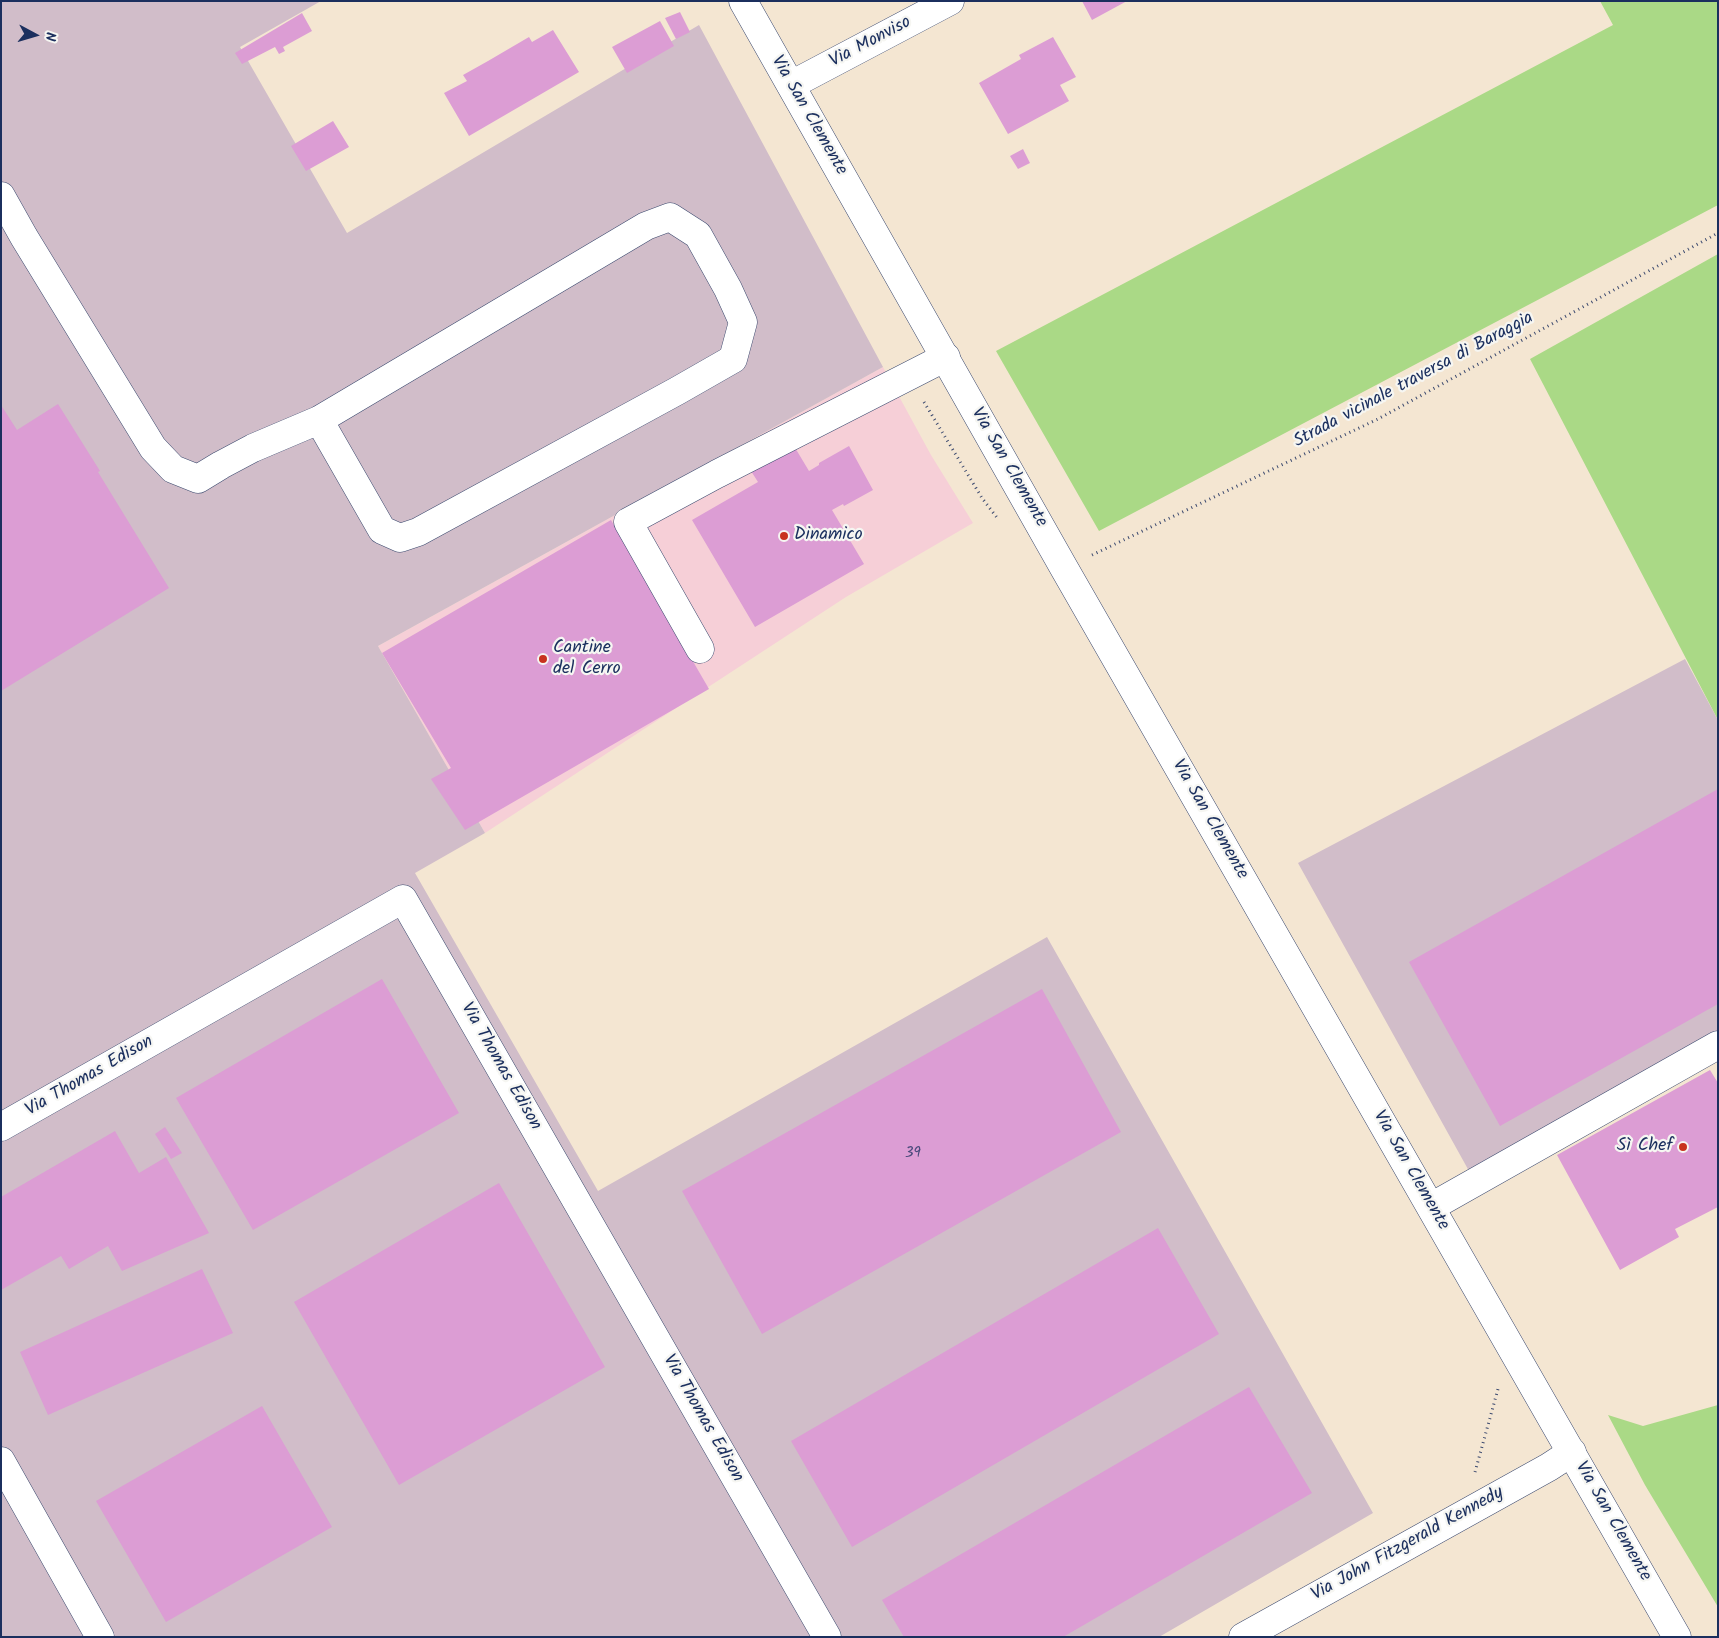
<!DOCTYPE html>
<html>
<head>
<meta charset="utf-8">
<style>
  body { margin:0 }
  #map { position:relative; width:1719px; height:1638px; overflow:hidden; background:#f4e6d2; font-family:Kalam,sans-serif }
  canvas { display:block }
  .frame { position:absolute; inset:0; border:2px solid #1b2f5e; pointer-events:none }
  .north { position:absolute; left:10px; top:10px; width:50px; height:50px; -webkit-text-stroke:4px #f6f6f2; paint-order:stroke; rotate:96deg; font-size:14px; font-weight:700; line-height:20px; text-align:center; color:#1b2f5e }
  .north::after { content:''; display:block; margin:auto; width:18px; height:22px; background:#1b2f5e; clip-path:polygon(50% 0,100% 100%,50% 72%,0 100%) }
</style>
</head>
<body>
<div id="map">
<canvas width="1719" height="1638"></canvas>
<div class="frame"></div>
<div class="north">N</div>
</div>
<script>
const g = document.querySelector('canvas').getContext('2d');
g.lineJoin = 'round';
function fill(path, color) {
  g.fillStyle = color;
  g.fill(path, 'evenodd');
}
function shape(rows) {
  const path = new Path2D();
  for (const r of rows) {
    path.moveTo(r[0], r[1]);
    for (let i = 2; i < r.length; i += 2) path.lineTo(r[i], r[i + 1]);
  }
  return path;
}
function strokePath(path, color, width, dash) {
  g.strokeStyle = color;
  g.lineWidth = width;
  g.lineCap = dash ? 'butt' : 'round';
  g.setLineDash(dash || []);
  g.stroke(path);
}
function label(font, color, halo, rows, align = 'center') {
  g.font = font + ' Kalam,sans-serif';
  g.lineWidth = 4.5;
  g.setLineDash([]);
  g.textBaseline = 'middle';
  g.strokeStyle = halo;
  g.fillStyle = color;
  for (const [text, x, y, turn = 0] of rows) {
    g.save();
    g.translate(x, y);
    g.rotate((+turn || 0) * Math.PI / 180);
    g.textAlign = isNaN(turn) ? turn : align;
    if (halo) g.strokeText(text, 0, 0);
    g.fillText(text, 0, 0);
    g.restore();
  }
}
const built = shape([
  [883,367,931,455,973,523,846,597,485,833,378,646]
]);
const industrial = shape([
  [1,1,321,1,240,47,347,233,699,25,883,367,378,646,485,833,415,873,598,1191,1047,937,1373,1513,1159,1637,1,1637],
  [1685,659,1718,720,1718,1032,1469,1171,1298,863]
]);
const green = shape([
  [1600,1,1718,1,1718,205,1099,531,996,351,1613,25],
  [1718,254,1718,720,1530,359],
  [1718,1405,1718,1607,1645,1485,1608,1415,1643,1426]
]);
const building = shape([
  [1082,1,1127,1,1092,20],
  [680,12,690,32,676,39,665,18],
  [302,13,312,31,283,47,285,51,279,54,275,47,242,64,235,53],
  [660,21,674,46,627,73,612,47],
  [553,30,579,72,469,136,444,93,467,81,463,75,488,61,529,37,532,42],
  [1053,37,1076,77,1060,85,1069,101,1008,134,979,83,1021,59,1019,55],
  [333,121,349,147,306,171,291,146],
  [1023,149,1030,163,1018,169,1010,156],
  [58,404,100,471,98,472,169,588,1,691,1,405,17,430],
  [794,446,809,471,819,465,819,463,849,446,873,490,844,506,843,504,832,510,864,564,755,627,692,520,758,482,751,471],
  [611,520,709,689,465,830,431,779,451,768,382,653],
  [1718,789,1718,1004,1500,1126,1409,962],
  [382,979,459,1113,253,1230,176,1098],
  [1042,989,1121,1132,762,1334,682,1191],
  [1710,1070,1718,1083,1718,1207,1675,1229,1679,1237,1620,1270,1557,1155],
  [165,1127,182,1153,171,1159,155,1134],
  [115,1131,139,1173,166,1157,209,1233,122,1271,108,1246,69,1269,61,1256,1,1290,1,1197],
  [499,1183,605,1367,399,1485,294,1302],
  [1158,1228,1219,1334,852,1547,791,1441],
  [202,1269,233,1333,48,1415,20,1352],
  [1249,1387,1312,1493,1063,1637,904,1637,882,1600],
  [262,1406,332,1527,166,1622,96,1501]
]);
const path = shape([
  [924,402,982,498,998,519],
  [1092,555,1378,419,1718,233],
  [1475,1472,1498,1389]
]);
const minor = shape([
  [791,85,950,1],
  [1,196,24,237,153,448,173,469,198,479,221,465,253,448,319,420,646,226,670,217,698,235,728,289,743,322,733,359,677,391,418,532,400,538,382,530,319,420],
  [700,649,628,522,717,474,946,357],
  [1,1127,403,899,827,1637],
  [1431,1207,1718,1045],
  [1,1461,100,1637],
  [1243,1637,1549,1467,1572,1452]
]);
const major = shape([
  [743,1,1064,568,1677,1637]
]);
const markers = [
  [784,536,5,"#c8321e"],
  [543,659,5,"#c8321e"],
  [1683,1147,5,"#c8321e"]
];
const numberNames = [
  ["39",913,1154]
];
const streetNames = [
  ["Via Monviso",871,43,-28],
  ["Via San Clemente",808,116,60],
  ["Strada vicinale traversa di Baraggia",1414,381,-28],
  ["Via San Clemente",1008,468,60],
  ["Via San Clemente",1209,820,60],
  ["Via Thomas Edison",500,1067,60],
  ["Via Thomas Edison",90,1077,-30],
  ["Via San Clemente",1410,1171,60],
  ["Via Thomas Edison",702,1419,60],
  ["Via San Clemente",1612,1522,60],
  ["Via John Fitzgerald Kennedy",1408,1545,-29]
];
const poiNames = [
  ["Dinamico",794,536],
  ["Cantine",553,649],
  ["del Cerro",553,670],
  ["Sì Chef",1673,1147,"right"]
];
fill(built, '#f6cfd7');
fill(industrial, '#d1bdc9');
fill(green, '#aad986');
fill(building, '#dc9dd4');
strokePath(minor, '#3c4a6f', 29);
strokePath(major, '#3c4a6f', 29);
strokePath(path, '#3c4a6f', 3, [1, 4]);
strokePath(minor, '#fff', 28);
strokePath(major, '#fff', 28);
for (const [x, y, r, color] of markers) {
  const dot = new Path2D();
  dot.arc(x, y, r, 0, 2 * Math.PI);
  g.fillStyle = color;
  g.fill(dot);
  strokePath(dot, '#f6f6f2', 2);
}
label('15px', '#4b4a7c', null, numberNames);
label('18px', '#1b2f5e', '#f6f6f2', streetNames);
label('18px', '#1b2f5e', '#f6f6f2', poiNames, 'left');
</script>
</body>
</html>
